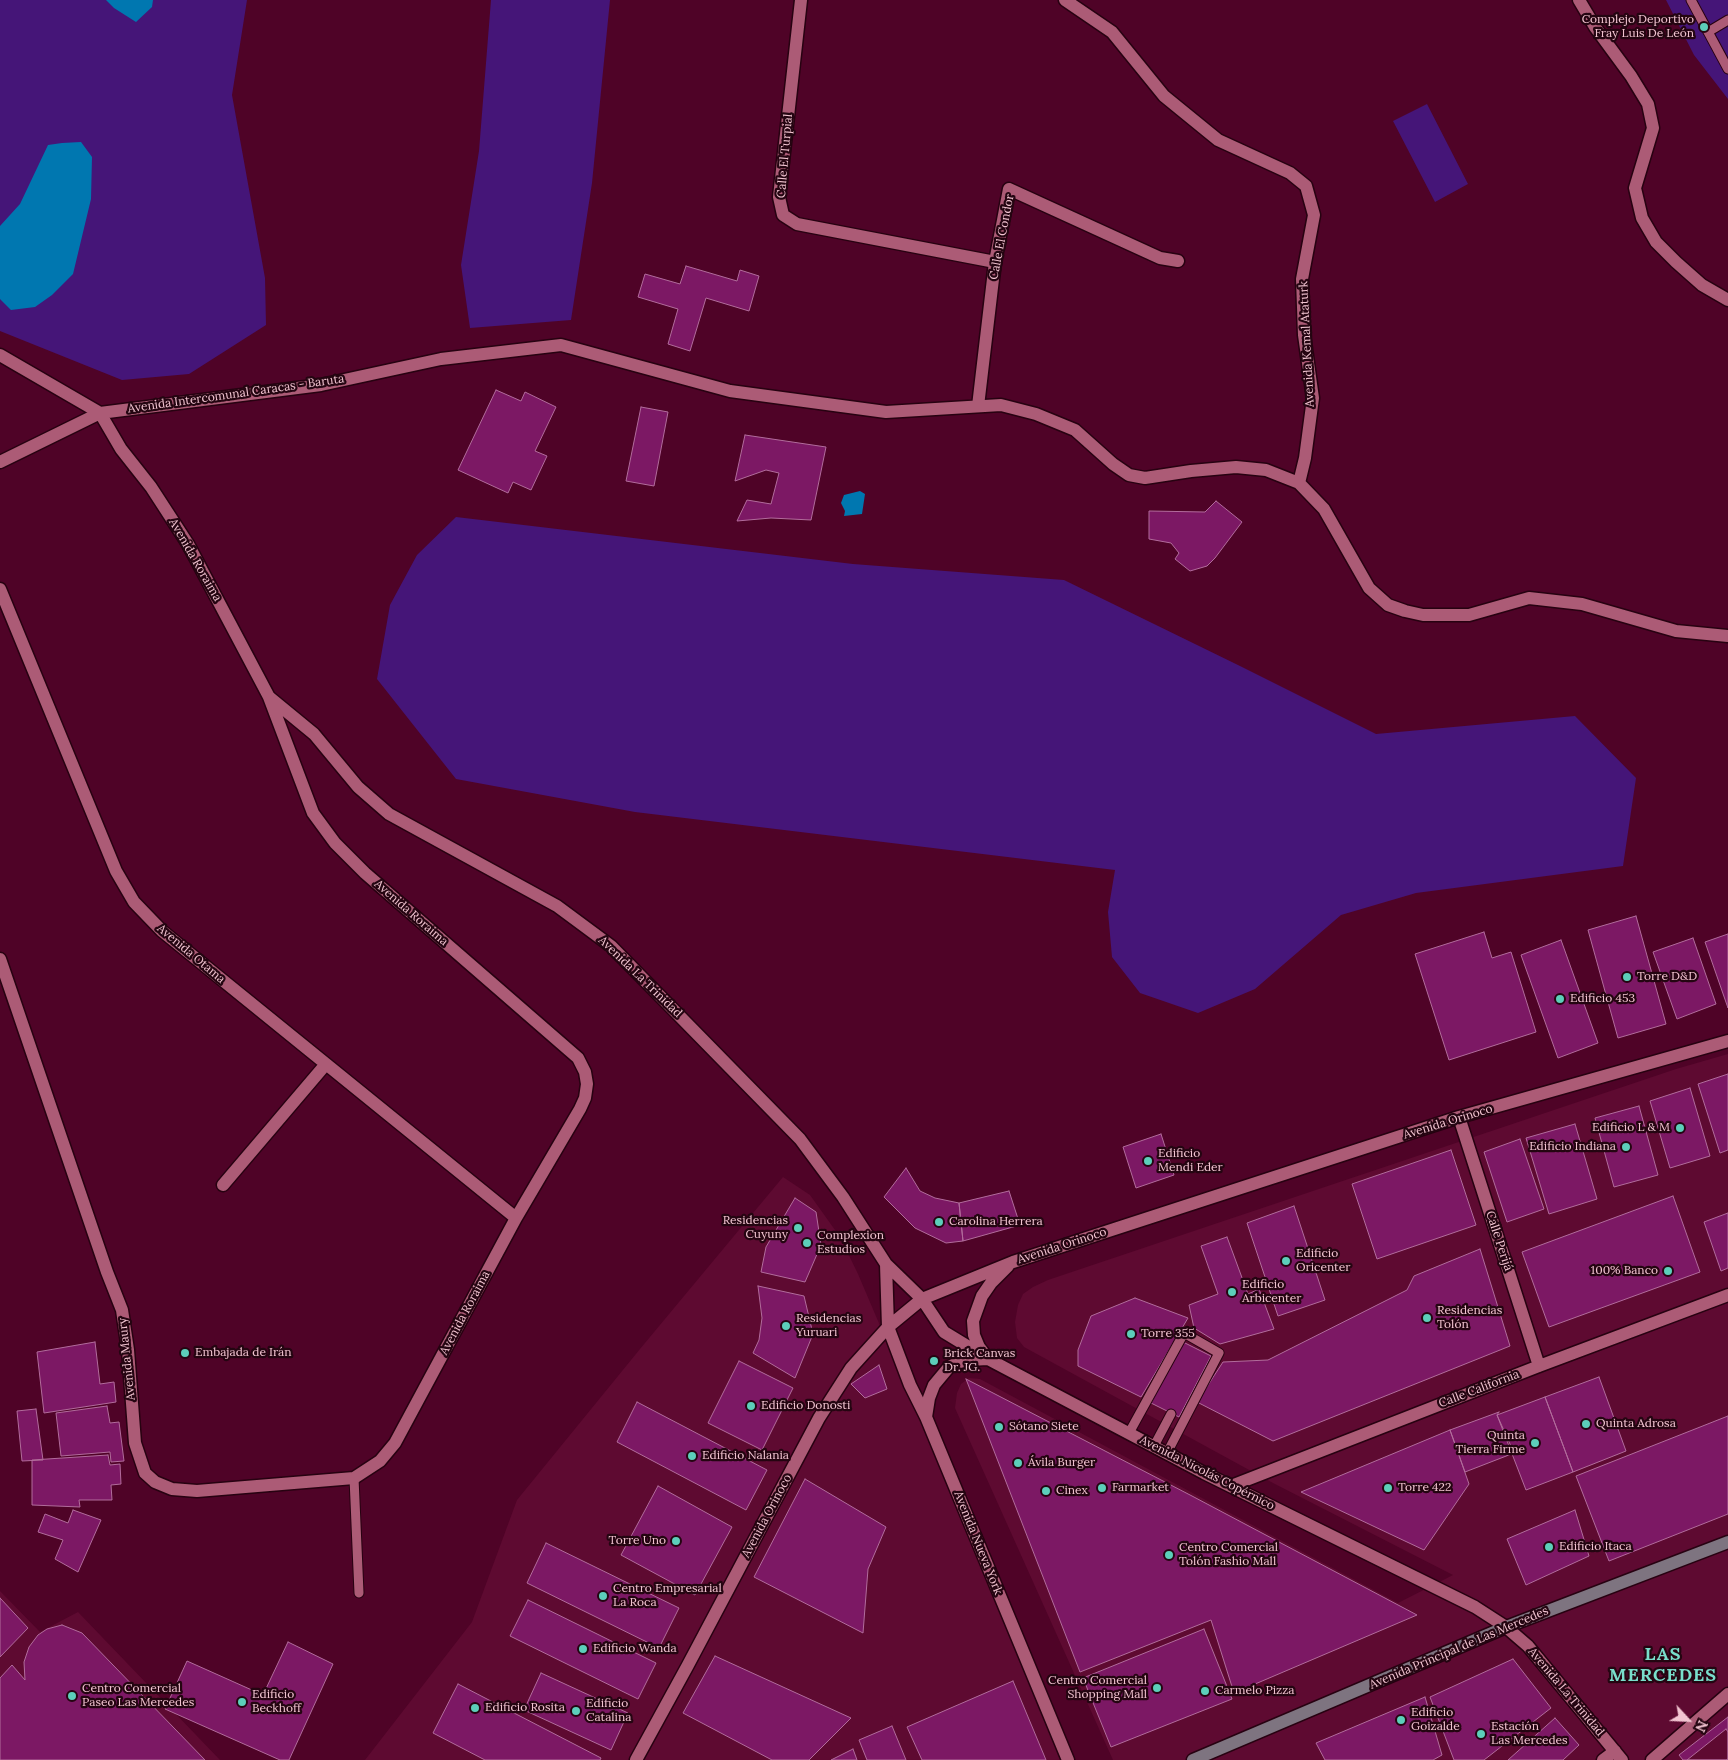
<!DOCTYPE html>
<html>
<head>
<meta charset="utf-8">
<style>
  body { margin:0 }
  #map { position:relative; width:1728px; height:1760px; overflow:hidden; background:#4f0327; font-family:Lora,serif }
  canvas { display:block }
  .north { position:absolute; left:1663px; top:1695px; width:50px; height:50px; -webkit-text-stroke:4px #240511; paint-order:stroke; rotate:115deg; font-size:14px; font-weight:700; line-height:20px; text-align:center; color:#f2c4d1 }
  .north::after { content:''; display:block; margin:auto; width:18px; height:22px; background:#f2c4d1; clip-path:polygon(50% 0,100% 100%,50% 72%,0 100%) }
</style>
</head>
<body>
<div id="map">
<canvas width="1728" height="1760"></canvas>
<div class="north">N</div>
</div>
<script>
const g = document.querySelector('canvas').getContext('2d');
g.lineJoin = 'round';
function fill(path, color) {
  g.fillStyle = color;
  g.fill(path, 'evenodd');
}
function shape(rows) {
  const path = new Path2D();
  for (const r of rows) {
    path.moveTo(r[0], r[1]);
    for (let i = 2; i < r.length; i += 2) path.lineTo(r[i], r[i + 1]);
  }
  return path;
}
function strokePath(path, color, width, dash) {
  g.strokeStyle = color;
  g.lineWidth = width;
  g.lineCap = dash ? 'butt' : 'round';
  g.setLineDash(dash || []);
  g.stroke(path);
}
function label(font, color, halo, rows, align = 'center') {
  g.font = font + ' Lora,serif';
  g.lineWidth = 4.5;
  g.setLineDash([]);
  g.textBaseline = 'middle';
  g.strokeStyle = halo;
  g.fillStyle = color;
  for (const [text, x, y, turn = 0] of rows) {
    g.save();
    g.translate(x, y);
    g.rotate((+turn || 0) * Math.PI / 180);
    g.textAlign = isNaN(turn) ? turn : align;
    if (halo) g.strokeText(text, 0, 0);
    g.fillText(text, 0, 0);
    g.restore();
  }
}
const built = shape([
  [1728,1054,1728,1760,1113,1760,955,1408,957,1393,961,1384,969,1378,980,1379,1398,1603,1453,1575,1273,1483,1024,1347,1017,1338,1015,1322,1018,1305,1023,1294,1033,1287,1048,1280,1676,1069],
  [783,1177,810,1195,840,1237,858,1274,1065,1760,365,1760,472,1622,517,1500,640,1349],
  [0,1591,40,1632,78,1612,220,1760,0,1760]
]);
const green = shape([
  [0,0,247,0,232,95,265,278,266,325,189,374,122,380,0,331],
  [491,0,610,0,592,183,571,320,470,328,461,265,479,151],
  [1666,0,1728,0,1728,99,1694,55],
  [1427,104,1468,184,1435,202,1393,121],
  [456,517,853,564,1064,580,1240,666,1376,734,1575,716,1636,778,1623,866,1416,893,1341,915,1255,989,1198,1013,1140,993,1112,957,1108,912,1115,870,635,812,456,779,377,679,390,605,417,555]
]);
const water = shape([
  [106,0,153,0,152,7,136,22,114,8],
  [81,142,92,157,91,199,73,274,52,295,35,307,11,310,0,299,0,226,20,204,48,145,62,143],
  [860,491,865,494,862,514,844,516,845,511,841,503,844,495]
]);
const building = shape([
  [686,266,737,281,740,270,759,276,749,311,706,298,690,351,668,344,678,309,638,297,645,274,680,284,686,266],
  [496,390,521,401,525,392,556,407,535,451,547,456,531,490,513,482,508,493,458,470,496,390],
  [641,407,668,412,654,486,626,481,641,407],
  [745,435,826,447,811,520,771,518,737,521,747,500,771,504,779,473,766,470,735,481,745,435],
  [1216,501,1242,522,1215,558,1207,566,1190,571,1175,559,1179,553,1171,543,1149,539,1149,511,1205,512,1216,501],
  [1636,916,1666,1024,1618,1038,1588,930,1636,916],
  [1484,932,1492,958,1511,952,1536,1032,1449,1060,1415,954,1484,932],
  [1728,934,1728,1008,1705,942,1728,934],
  [1693,938,1716,1004,1677,1019,1653,952,1693,938],
  [1561,940,1598,1043,1558,1058,1521,955,1561,940],
  [1728,1074,1728,1150,1720,1153,1698,1084,1728,1074],
  [1690,1088,1710,1156,1670,1168,1650,1101,1690,1088],
  [1639,1106,1658,1175,1614,1187,1595,1118,1639,1106],
  [1575,1124,1597,1199,1549,1214,1526,1138,1575,1124],
  [1161,1134,1174,1175,1136,1188,1123,1147,1161,1134],
  [1520,1139,1544,1209,1507,1222,1484,1152,1520,1139],
  [1451,1150,1476,1225,1377,1259,1352,1184,1451,1150],
  [906,1168,920,1191,935,1198,959,1203,963,1241,946,1243,915,1228,884,1197,906,1168],
  [1009,1191,1020,1225,963,1241,959,1203,1009,1191],
  [1673,1196,1700,1272,1549,1327,1522,1252,1673,1196],
  [795,1198,816,1212,821,1245,805,1282,761,1272,766,1247,795,1198],
  [1294,1206,1325,1300,1278,1316,1247,1223,1294,1206],
  [1728,1213,1728,1268,1721,1271,1704,1222,1728,1213],
  [1227,1237,1248,1294,1259,1289,1274,1329,1220,1344,1194,1328,1189,1305,1218,1294,1201,1246,1227,1237],
  [1480,1249,1510,1346,1273,1441,1197,1402,1223,1362,1268,1360,1407,1290,1414,1276,1480,1249],
  [758,1286,804,1296,813,1334,795,1378,753,1353,759,1340,762,1318,758,1286],
  [1135,1298,1188,1318,1141,1397,1078,1366,1078,1350,1091,1316,1135,1298],
  [95,1342,100,1384,114,1382,116,1402,44,1413,37,1352,95,1342],
  [1183,1342,1211,1356,1179,1417,1151,1403,1183,1342],
  [739,1361,793,1388,762,1450,708,1423,739,1361],
  [879,1365,887,1389,865,1398,851,1384,879,1365],
  [1599,1377,1626,1451,1573,1472,1545,1397,1599,1377],
  [966,1379,1192,1496,1417,1615,1234,1693,1211,1620,1080,1672,966,1379],
  [1545,1397,1573,1472,1526,1490,1497,1415,1545,1397],
  [637,1402,767,1470,746,1510,617,1442,637,1402],
  [107,1406,110,1423,119,1422,124,1461,111,1462,110,1452,61,1456,56,1413,107,1406],
  [36,1409,43,1460,22,1461,17,1411,36,1409],
  [1499,1412,1497,1415,1514,1453,1465,1472,1450,1430,1499,1412],
  [1728,1416,1728,1514,1609,1561,1576,1476,1728,1416],
  [1450,1430,1469,1484,1424,1550,1301,1492,1450,1430],
  [108,1455,110,1465,120,1464,121,1484,111,1485,112,1500,79,1500,80,1507,32,1505,32,1460,108,1455],
  [805,1479,886,1527,868,1569,863,1633,754,1577,805,1479],
  [658,1486,732,1527,695,1595,621,1555,658,1486],
  [73,1510,101,1520,78,1572,55,1559,63,1540,38,1532,45,1514,68,1523,73,1510],
  [1575,1510,1589,1556,1526,1585,1507,1539,1575,1510],
  [546,1543,679,1608,659,1648,527,1583,546,1543],
  [0,1598,28,1628,0,1657,0,1598],
  [528,1600,656,1663,638,1699,510,1636,528,1600],
  [62,1625,82,1633,205,1760,0,1760,0,1678,12,1665,25,1680,24,1662,29,1647,38,1635,47,1629,62,1625],
  [1204,1629,1232,1699,1111,1747,1083,1678,1204,1629],
  [288,1642,333,1664,289,1760,280,1760,165,1709,187,1661,263,1695,288,1642],
  [715,1656,851,1718,809,1760,772,1760,683,1713,715,1656],
  [1513,1659,1551,1708,1484,1760,1454,1760,1430,1697,1513,1659],
  [541,1673,628,1713,611,1750,524,1710,541,1673],
  [1013,1681,1046,1760,922,1760,907,1727,1013,1681],
  [458,1684,601,1758,600,1760,485,1760,433,1733,458,1684],
  [1425,1697,1442,1755,1433,1760,1325,1760,1316,1743,1425,1697],
  [1728,1717,1728,1760,1683,1760,1679,1755,1728,1717],
  [1555,1718,1579,1745,1563,1760,1508,1760,1555,1718],
  [892,1726,906,1760,867,1760,859,1740,892,1726],
  [1726,1729,1728,1732,1728,1759,1726,1760,1687,1760,1726,1729],
  [853,1749,857,1760,831,1760,853,1749]
]);
const lane = shape([
  [1691,0,1728,69],
  [1708,32,1728,20],
  [1129,1433,1184,1333,1219,1353,1167,1453],
  [1154,1446,1171,1414],
  [354,1478,359,1593]
]);
const street = shape([
  [801,0,779,197,783,215,797,224,995,262],
  [1065,0,1112,32,1164,96,1218,140,1290,173,1306,186,1314,215,1302,279,1304,335,1313,398,1305,458,1299,483],
  [1579,0,1595,27,1631,76,1648,104,1653,128,1635,188,1642,218,1656,242,1676,262,1702,285,1728,300],
  [0,355,100,413,121,449,151,487,188,544,269,697,313,813,335,843,365,873,578,1058,585,1072,587,1084,585,1098,580,1109,516,1218,395,1443,380,1461,354,1478,197,1491,172,1489,155,1482,145,1473,135,1443,128,1350,122,1310,107,1272,0,959],
  [978,406,995,262,1009,189,1160,258,1178,261],
  [0,462,100,413,321,385,441,359,561,345,730,391,886,412,1001,405,1036,414,1075,430,1113,464,1129,475,1145,478,1191,471,1236,467,1266,470,1299,483,1324,509,1369,588,1388,605,1405,611,1423,615,1469,615,1529,598,1582,604,1676,631,1728,636],
  [0,589,116,871,134,902,162,931,516,1218],
  [269,697,314,734,358,787,389,814,557,906,611,946,800,1139,843,1197,886,1264,922,1299,944,1332,990,1360,1204,1473,1475,1607,1506,1627,1528,1646,1622,1760],
  [1459,1117,1539,1366],
  [223,1185,326,1064],
  [886,1264,888,1327,910,1385,926,1417,1068,1760],
  [986,1356,979,1347,974,1335,973,1321,982,1296,991,1283,1008,1266],
  [926,1417,929,1398,934,1385,949,1367,959,1362,970,1360,987,1359],
  [1231,1486,1539,1366,1728,1295],
  [636,1760,688,1665,819,1418,851,1368,888,1327,922,1299,1013,1262,1459,1117,1728,1041],
  [1603,1760,1615,1751],
  [1652,1760,1728,1694]
]);
const secondary = shape([
  [1193,1760,1506,1627,1728,1542]
]);
const markers = [
  [1704,27,5,"#5cceba"],
  [1627,977,5,"#5cceba"],
  [1560,999,5,"#5cceba"],
  [1680,1128,5,"#5cceba"],
  [1626,1147,5,"#5cceba"],
  [1148,1161,5,"#5cceba"],
  [939,1222,5,"#5cceba"],
  [798,1228,5,"#5cceba"],
  [807,1243,5,"#5cceba"],
  [1286,1261,5,"#5cceba"],
  [1668,1271,5,"#5cceba"],
  [1232,1292,5,"#5cceba"],
  [1427,1318,5,"#5cceba"],
  [786,1326,5,"#5cceba"],
  [1131,1334,5,"#5cceba"],
  [185,1353,5,"#5cceba"],
  [934,1361,5,"#5cceba"],
  [751,1406,5,"#5cceba"],
  [1586,1424,5,"#5cceba"],
  [999,1427,5,"#5cceba"],
  [1535,1443,5,"#5cceba"],
  [692,1456,5,"#5cceba"],
  [1018,1463,5,"#5cceba"],
  [1102,1488,5,"#5cceba"],
  [1388,1488,5,"#5cceba"],
  [1046,1491,5,"#5cceba"],
  [676,1541,5,"#5cceba"],
  [1549,1547,5,"#5cceba"],
  [1169,1555,5,"#5cceba"],
  [603,1596,5,"#5cceba"],
  [583,1649,5,"#5cceba"],
  [1157,1688,5,"#5cceba"],
  [1205,1691,5,"#5cceba"],
  [72,1696,5,"#5cceba"],
  [242,1702,5,"#5cceba"],
  [475,1708,5,"#5cceba"],
  [576,1711,5,"#5cceba"],
  [1401,1720,5,"#5cceba"],
  [1481,1734,5,"#5cceba"]
];
const poiNames = [
  ["Complejo Deportivo",1694,20,"right"],
  ["Fray Luis De León",1694,34,"right"],
  ["Torre D&D",1637,977],
  ["Edificio 453",1570,999],
  ["Edificio L & M",1670,1128,"right"],
  ["Edificio Indiana",1616,1147,"right"],
  ["Edificio",1158,1154],
  ["Mendi Eder",1158,1168],
  ["Residencias",788,1221,"right"],
  ["Cuyuny",788,1235,"right"],
  ["Carolina Herrera",949,1222],
  ["Complexion",817,1236],
  ["Estudios",817,1250],
  ["Edificio",1296,1254],
  ["Oricenter",1296,1268],
  ["100% Banco",1658,1271,"right"],
  ["Edificio",1242,1285],
  ["Arbicenter",1242,1299],
  ["Residencias",1437,1311],
  ["Tolón",1437,1325],
  ["Residencias",796,1319],
  ["Yuruari",796,1333],
  ["Torre 355",1141,1334],
  ["Embajada de Irán",195,1353],
  ["Brick Canvas",944,1354],
  ["Dr. JG.",944,1368],
  ["Edificio Donosti",761,1406],
  ["Quinta Adrosa",1596,1424],
  ["Sótano Siete",1009,1427],
  ["Quinta",1525,1436,"right"],
  ["Tierra Firme",1525,1450,"right"],
  ["Edificio Nalania",702,1456],
  ["Ávila Burger",1028,1463],
  ["Farmarket",1112,1488],
  ["Torre 422",1398,1488],
  ["Cinex",1056,1491],
  ["Torre Uno",666,1541,"right"],
  ["Edificio Itaca",1559,1547],
  ["Centro Comercial",1179,1548],
  ["Tolón Fashio Mall",1179,1562],
  ["Centro Empresarial",613,1589],
  ["La Roca",613,1603],
  ["Edificio Wanda",593,1649],
  ["Centro Comercial",1147,1681,"right"],
  ["Shopping Mall",1147,1695,"right"],
  ["Centro Comercial",82,1689],
  ["Paseo Las Mercedes",82,1703],
  ["Carmelo Pizza",1215,1691],
  ["Edificio",252,1695],
  ["Beckhoff",252,1709],
  ["Edificio",586,1704],
  ["Catalina",586,1718],
  ["Edificio Rosita",485,1708],
  ["Edificio",1411,1713],
  ["Goizalde",1411,1727],
  ["Estación",1491,1727],
  ["Las Mercedes",1491,1741]
];
const streetNames = [
  ["Calle El Turpial",785,156,-85],
  ["Calle El Condor",1002,237,-79],
  ["Avenida Kemal Ataturk",1307,344,-93],
  ["Avenida Intercomunal Caracas - Baruta",236,394,-8],
  ["Avenida Roraima",195,560,60],
  ["Avenida Roraima",411,913,41],
  ["Avenida Otama",191,954,40],
  ["Avenida La Trinidad",640,977,44],
  ["Avenida Orinoco",1448,1122,-17],
  ["Calle Perijá",1499,1241,72],
  ["Avenida Orinoco",1062,1246,-18],
  ["Avenida Roraima",465,1313,-62],
  ["Avenida Maury",127,1359,-96],
  ["Calle California",1479,1389,-21],
  ["Avenida Nicolás Copérnico",1207,1473,27],
  ["Avenida Orinoco",767,1516,-62],
  ["Avenida Nueva York",978,1543,68],
  ["Avenida Principal de Las Mercedes",1459,1648,-23],
  ["Avenida La Trinidad",1566,1692,50]
];
const districtNames = [
  ["LAS",1663,1655],
  ["MERCEDES",1663,1676]
];
fill(built, '#5e0a31');
fill(green, '#451578');
fill(water, '#0077b0');
fill(building, '#7c1864');
strokePath(building, '#b26c9c', 1);
strokePath(lane, '#270211', 11);
strokePath(street, '#270211', 15);
strokePath(secondary, '#270211', 15);
strokePath(lane, '#ac5b76', 9);
strokePath(street, '#ac5b76', 12);
strokePath(secondary, '#7e7480', 12);
for (const [x, y, r, color] of markers) {
  const dot = new Path2D();
  dot.arc(x, y, r, 0, 2 * Math.PI);
  g.fillStyle = color;
  g.fill(dot);
  strokePath(dot, '#240511', 2);
}
label('12px', '#f2c4d1', '#240511', poiNames, 'left');
label('12px', '#f2c4d1', '#240511', streetNames);
g.letterSpacing = '1px';
label('bold 18px', '#79decb', '#240511', districtNames);
g.letterSpacing = '0px';
</script>
</body>
</html>
